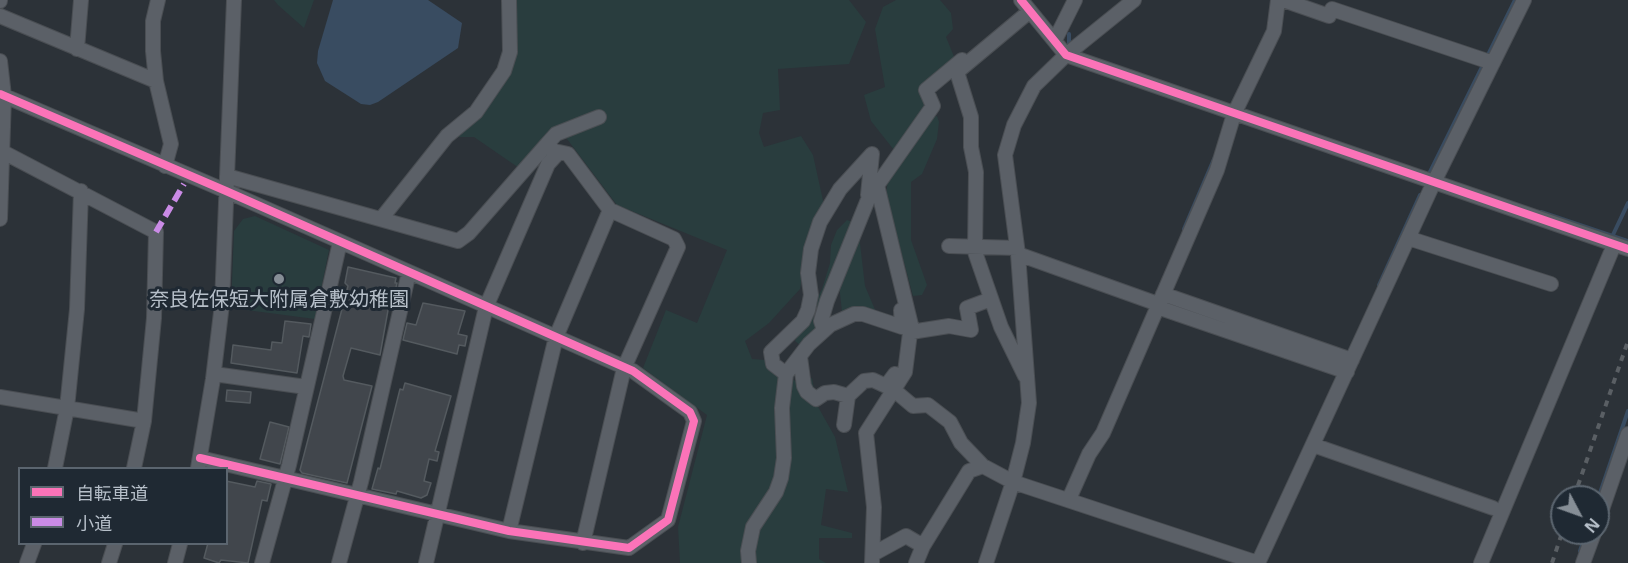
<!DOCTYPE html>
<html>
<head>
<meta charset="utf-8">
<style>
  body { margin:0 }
  #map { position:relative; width:1628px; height:563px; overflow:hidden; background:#2c3238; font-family:"Open Sans","Noto Sans JP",sans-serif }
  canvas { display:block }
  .legend { position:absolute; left:18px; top:467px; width:210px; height:78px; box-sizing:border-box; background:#1f2933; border:2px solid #5b656f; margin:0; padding:8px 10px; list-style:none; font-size:18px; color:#b6bfc9 }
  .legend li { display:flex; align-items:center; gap:12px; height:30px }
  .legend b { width:30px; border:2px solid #5b656f }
  .north { position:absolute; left:1550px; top:485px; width:60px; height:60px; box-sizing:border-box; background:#1f2933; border:2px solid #5b656f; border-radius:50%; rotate:131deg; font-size:16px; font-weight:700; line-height:24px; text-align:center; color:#b6bfc9 }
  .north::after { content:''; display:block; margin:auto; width:21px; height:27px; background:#868e96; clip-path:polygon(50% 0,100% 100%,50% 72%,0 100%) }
</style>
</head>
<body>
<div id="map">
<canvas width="1628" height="563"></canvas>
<ul class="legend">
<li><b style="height:8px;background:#fb73b8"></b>自転車道</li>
<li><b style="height:8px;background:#ca8be6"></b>小道</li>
</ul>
<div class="north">N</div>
</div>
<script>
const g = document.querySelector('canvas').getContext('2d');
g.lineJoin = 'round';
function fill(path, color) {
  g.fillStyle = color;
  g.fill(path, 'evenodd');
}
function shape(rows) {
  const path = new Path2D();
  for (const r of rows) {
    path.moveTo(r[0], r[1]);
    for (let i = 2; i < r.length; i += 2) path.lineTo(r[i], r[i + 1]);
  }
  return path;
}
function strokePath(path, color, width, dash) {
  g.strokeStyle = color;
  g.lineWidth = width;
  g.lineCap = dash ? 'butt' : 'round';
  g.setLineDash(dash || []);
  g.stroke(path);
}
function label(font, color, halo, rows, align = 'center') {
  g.font = font + ' "Open Sans","Noto Sans JP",sans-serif';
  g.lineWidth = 6;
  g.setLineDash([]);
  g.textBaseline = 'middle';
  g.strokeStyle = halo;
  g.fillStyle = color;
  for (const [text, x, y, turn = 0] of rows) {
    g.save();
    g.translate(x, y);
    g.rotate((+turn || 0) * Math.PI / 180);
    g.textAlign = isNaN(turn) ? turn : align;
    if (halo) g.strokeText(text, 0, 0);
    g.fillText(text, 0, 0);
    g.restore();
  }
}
const green = shape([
  [274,0,314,0,304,28,278,5],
  [513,0,849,0,866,22,849,64,778,69,780,110,763,113,759,133,764,147,801,136,813,155,824,205,807,249,800,289,769,323,745,341,752,359,765,360,783,376,796,381,812,378,817,405,835,437,848,492,826,489,821,525,852,533,852,538,819,538,819,559,826,563,680,563,678,527,707,415,643,368,666,310,697,323,727,250,617,205,564,135,519,168,474,137,456,137,509,72],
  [896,0,940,0,951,13,953,29,946,37,955,59,920,86,927,107,894,150,871,121,864,95,885,87,875,29,883,7],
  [937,116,939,122,937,139,922,174,911,182,911,240,927,285,922,295,913,296,886,195,888,178,930,118],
  [255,216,329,250,315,319,231,308,234,231,243,219],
  [847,220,852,222,817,328,801,346,795,341,822,289,830,263,831,245,837,230],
  [859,235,865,286,876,312,842,312,839,284]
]);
const water = shape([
  [333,0,428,0,462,23,458,48,378,102,370,105,361,104,325,81,317,63,318,51]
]);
const stream = shape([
  [1069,34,1069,46],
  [1487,57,1515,0],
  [1428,176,1484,63],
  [1541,212,1628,241],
  [1184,229,1214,159],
  [1611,239,1628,203],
  [1379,285,1420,195],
  [1598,499,1628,411],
  [1580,551,1586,533]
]);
const building = shape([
  [348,267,396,278,395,283,397,283,393,300,390,299,380,355,351,348,343,376,344,380,372,386,347,483,302,473,300,470,348,286,345,283,348,267],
  [423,303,465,311,458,334,467,336,465,346,459,345,457,354,403,340,407,323,416,325,423,303],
  [285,321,311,324,309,337,303,336,297,373,231,363,233,345,271,350,272,342,282,343,285,321],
  [405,383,451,396,435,451,439,452,437,461,429,459,424,481,431,483,427,495,421,498,397,491,396,494,372,489,378,468,380,469,400,389,403,390,405,383],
  [227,390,251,392,250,403,226,401,227,390],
  [270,422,289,427,280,464,260,459,270,422],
  [226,481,255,487,257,481,271,484,267,501,262,500,248,563,221,560,219,563,204,558,208,543,226,543,226,481]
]);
const minor = shape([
  [158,0,153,21,153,51,156,81,171,144,165,166],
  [1021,0,1066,55,1628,249],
  [1283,0,1329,16,1332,9,1493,63],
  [0,1,0,0],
  [0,16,156,81],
  [1055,40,1075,0],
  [77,49,81,0],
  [0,61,4,96,0,219],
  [0,94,226,191,633,371,690,412,694,421,668,520,629,548,509,531,200,458],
  [547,144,556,134,599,117],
  [3,152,156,232,154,318,144,421,134,468],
  [227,176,458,241,469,233,547,144,556,153],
  [381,219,447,136,476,112,504,71,510,52,509,0],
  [1408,238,1551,284],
  [949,246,1017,248],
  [1018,254,1158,304],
  [1163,294,1352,360],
  [1157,307,1347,372],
  [824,330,821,321,827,301,869,197,933,106,926,90,962,60],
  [911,332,949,326,971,330,967,308,991,299],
  [800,357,804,386,807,392,816,399,825,393,834,392,848,396],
  [214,374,306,387],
  [786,374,773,364,771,352,803,321,808,310,811,295,808,273,811,249,820,222,840,189,872,154,868,195],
  [1025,376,1001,327,975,252,976,172,971,147,971,117,957,72,1030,11],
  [894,390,913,406,928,405,950,422,961,443,983,466],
  [0,397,144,421],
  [844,425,848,396,864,381,873,380,886,386,895,374],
  [1313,445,1493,508],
  [55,468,67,408,77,309,81,191],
  [198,468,213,379,222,304,234,0],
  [1069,499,1089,454,1103,433,1217,170,1234,114,1274,31,1278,0],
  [1598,521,1628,434],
  [509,531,556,337,610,210],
  [873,554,906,536,923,546],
  [27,563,34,544],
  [109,563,115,544],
  [175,563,180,544],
  [262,563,289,465,340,242],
  [339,563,361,482,409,272],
  [426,563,486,307,548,164,559,152,568,154,610,210,674,239,678,247,624,368,583,543],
  [749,563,748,551,753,527,776,492,781,478,784,458,782,408,786,374,809,344,830,325,854,314,863,314,902,327,901,310],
  [872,563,874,507,866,433,905,372,911,325,877,185],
  [916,563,923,546,969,471,983,466,1013,482,1258,563],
  [986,563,1013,482,1023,443,1029,403,1018,254,1005,155,1014,125,1034,86,1066,55,1134,0],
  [1258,563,1434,182,1524,0],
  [1481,563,1614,245],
  [1583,563,1594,533]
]);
const rail = shape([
  [1574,497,1628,341],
  [1552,563,1562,533]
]);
const quiet = shape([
  [156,232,184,184]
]);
const cycleway = shape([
  [1021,0,1066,55,1628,249],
  [0,94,226,191,633,371,690,412,694,421,668,520,629,548,509,531,200,458]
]);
const markers = [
  [279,279,6,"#868e96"]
];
const poiNames = [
  ["奈良佐保短大附属倉敷幼稚園",279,300]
];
fill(green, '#293d3e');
fill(water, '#394c61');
strokePath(stream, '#394c61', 4);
fill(building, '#41464c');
strokePath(building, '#545a5f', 1.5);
strokePath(minor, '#4a4e53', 16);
strokePath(minor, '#5b6067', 14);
strokePath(rail, '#5a5f64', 4, [6, 6]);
strokePath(quiet, '#ca8be6', 6, [12, 6]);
strokePath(cycleway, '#fb73b8', 8);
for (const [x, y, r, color] of markers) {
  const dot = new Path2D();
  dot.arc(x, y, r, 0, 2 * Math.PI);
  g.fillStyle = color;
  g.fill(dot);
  strokePath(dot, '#1f2933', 2);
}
label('20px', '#b6bfc9', '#1f2933', poiNames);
</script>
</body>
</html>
